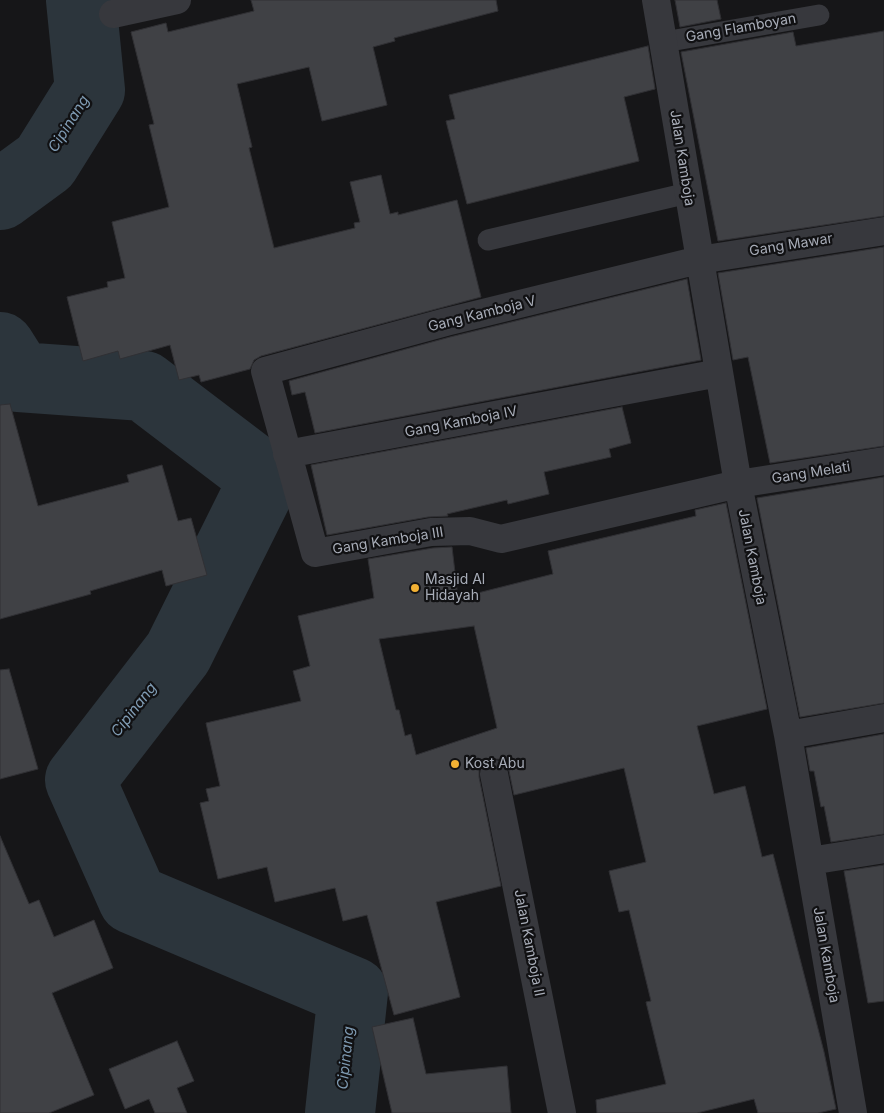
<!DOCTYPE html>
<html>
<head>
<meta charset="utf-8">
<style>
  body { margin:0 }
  canvas { display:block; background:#161618 }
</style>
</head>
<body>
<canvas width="884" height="1113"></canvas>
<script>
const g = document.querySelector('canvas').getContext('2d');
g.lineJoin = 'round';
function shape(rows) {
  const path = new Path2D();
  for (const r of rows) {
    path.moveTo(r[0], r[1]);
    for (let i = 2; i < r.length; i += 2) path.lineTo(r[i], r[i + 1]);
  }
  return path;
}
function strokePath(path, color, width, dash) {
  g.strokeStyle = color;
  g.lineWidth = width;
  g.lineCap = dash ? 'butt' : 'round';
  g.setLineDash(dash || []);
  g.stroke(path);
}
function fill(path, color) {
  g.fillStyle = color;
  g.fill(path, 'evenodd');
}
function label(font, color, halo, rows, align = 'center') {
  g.font = font + ' Inter,sans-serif';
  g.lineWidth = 4.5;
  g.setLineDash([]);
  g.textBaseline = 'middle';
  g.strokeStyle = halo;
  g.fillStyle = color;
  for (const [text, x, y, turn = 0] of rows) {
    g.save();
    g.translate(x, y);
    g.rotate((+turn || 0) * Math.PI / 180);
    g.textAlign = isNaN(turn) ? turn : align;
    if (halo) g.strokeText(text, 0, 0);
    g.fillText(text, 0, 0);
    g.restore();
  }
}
const river = shape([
  [0,195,45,162,90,90,81,0],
  [0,347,19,377,144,386,265,478,178,653,80,780,133,899,353,992,340,1113]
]);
const building = shape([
  [251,0,496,0,498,11,394,38,395,41,373,47,387,105,322,121,309,67,237,84,252,147,249,148,274,248,355,228,354,223,360,222,350,182,381,175,390,214,398,212,398,215,457,200,481,297,261,356,254,360,250,369,201,382,199,375,179,380,170,345,120,359,118,351,83,361,67,297,108,287,107,282,125,278,112,222,169,207,149,125,154,124,131,32,166,23,168,32,254,11,251,0],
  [675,0,717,0,721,19,680,27,675,0],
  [884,31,884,216,718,241,681,52,793,32,796,46,884,31],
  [648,46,655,89,624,97,639,161,467,204,446,121,455,119,449,95,648,46],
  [884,247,884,446,770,463,748,357,733,360,718,273,884,247],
  [687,279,701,360,315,433,305,392,292,395,289,381,450,337,687,279],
  [10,404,38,506,129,482,127,475,162,465,178,521,191,518,207,575,166,586,162,570,90,591,91,594,0,619,0,405,10,404],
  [622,407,631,443,609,449,611,457,544,472,549,494,508,504,507,500,447,514,448,516,428,517,327,535,311,465,622,407],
  [884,477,884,703,800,717,757,498,884,477],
  [726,503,767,709,697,726,714,794,745,786,762,857,773,854,824,1052,836,1109,818,1113,758,1113,754,1099,697,1113,597,1113,596,1100,666,1084,646,1002,651,1001,629,910,619,912,609,871,646,862,624,768,514,795,509,771,505,763,499,759,491,759,483,763,479,769,479,777,501,886,436,902,460,997,394,1015,367,915,343,921,335,888,275,902,267,867,218,879,200,803,209,801,206,789,220,786,206,723,301,701,293,671,310,666,298,616,374,598,368,559,433,548,452,547,458,598,553,574,548,551,696,516,695,510,726,503],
  [474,626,497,728,416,755,411,734,405,736,399,710,396,710,379,639,474,626],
  [9,669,38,769,0,779,0,670,9,669],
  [884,734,884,834,831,842,824,806,821,807,814,771,810,771,806,748,884,734],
  [0,836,29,904,39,900,54,937,94,920,113,968,52,993,94,1095,49,1113,0,1113,0,836],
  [884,865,884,1001,868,1003,844,871,884,865],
  [413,1018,426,1074,507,1066,511,1113,392,1113,372,1027,413,1018],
  [177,1041,194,1081,177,1088,187,1113,155,1113,149,1099,125,1109,109,1069,177,1041]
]);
const lane = shape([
  [664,42,819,15],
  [488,240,688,193]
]);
const street = shape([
  [656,0,738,484,788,735,853,1113],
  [113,14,177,0],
  [884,231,699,260,446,322,265,371,315,553,431,532,470,531,501,539,738,484,884,461],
  [287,454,719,373],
  [788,735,884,718],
  [494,774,562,1113],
  [810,861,884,849]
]);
const markers = [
  [415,588,5,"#f2b134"],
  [455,764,5,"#f2b134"]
];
const streetNames = [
  ["Gang Flamboyan",741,28,-10],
  ["Jalan Kamboja",682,158,81],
  ["Gang Mawar",791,245,-9],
  ["Gang Kamboja V",482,314,-14],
  ["Gang Kamboja IV",461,422,-11],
  ["Gang Melati",811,473,-9],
  ["Gang Kamboja III",388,541,-9],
  ["Jalan Kamboja",752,557,79],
  ["Jalan Kamboja II",529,943,79],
  ["Jalan Kamboja",826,955,80]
];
const poiNames = [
  ["Masjid Al",425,580],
  ["Hidayah",425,596],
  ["Kost Abu",465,764]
];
const waterNames = [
  ["Cipinang",69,124,-58],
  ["Cipinang",134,710,-52],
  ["Cipinang",346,1058,-84]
];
strokePath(river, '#2c353c', 70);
fill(building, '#404145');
strokePath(building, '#303034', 1);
strokePath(lane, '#37383d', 21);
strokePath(street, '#37383d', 28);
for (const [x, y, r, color] of markers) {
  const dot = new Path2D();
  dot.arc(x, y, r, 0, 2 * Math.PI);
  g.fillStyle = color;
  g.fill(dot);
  strokePath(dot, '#111113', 2);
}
label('14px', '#a8adb8', '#111113', streetNames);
label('14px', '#a8adb8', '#111113', poiNames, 'left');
label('italic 15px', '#7f9bb3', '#111113', waterNames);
</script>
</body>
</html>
